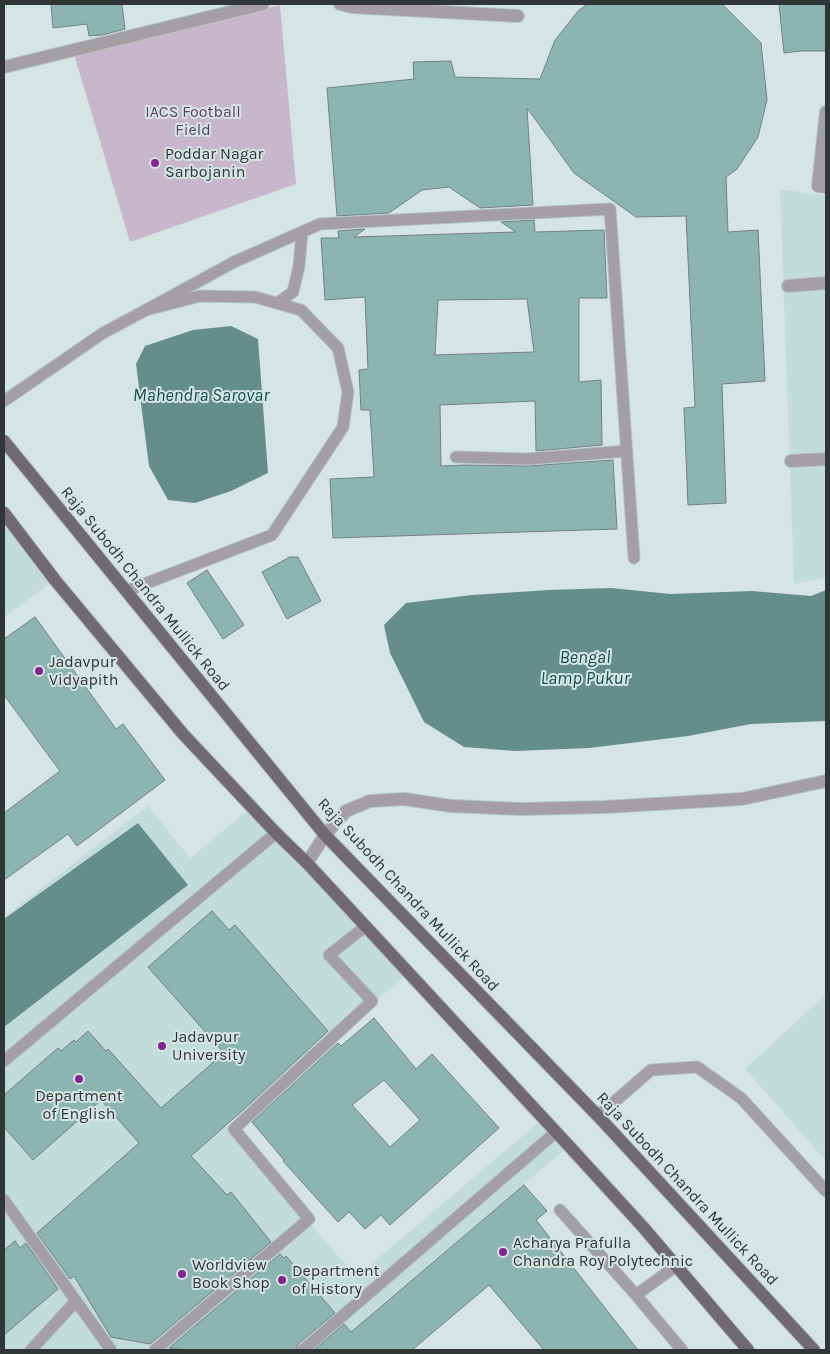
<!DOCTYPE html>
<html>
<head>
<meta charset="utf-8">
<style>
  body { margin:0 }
  #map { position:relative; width:830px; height:1354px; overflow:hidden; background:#d5e5e4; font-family:Karla,sans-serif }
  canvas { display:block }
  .frame { position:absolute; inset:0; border:5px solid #303635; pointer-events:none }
</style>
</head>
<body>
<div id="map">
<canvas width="830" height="1354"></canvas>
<div class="frame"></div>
</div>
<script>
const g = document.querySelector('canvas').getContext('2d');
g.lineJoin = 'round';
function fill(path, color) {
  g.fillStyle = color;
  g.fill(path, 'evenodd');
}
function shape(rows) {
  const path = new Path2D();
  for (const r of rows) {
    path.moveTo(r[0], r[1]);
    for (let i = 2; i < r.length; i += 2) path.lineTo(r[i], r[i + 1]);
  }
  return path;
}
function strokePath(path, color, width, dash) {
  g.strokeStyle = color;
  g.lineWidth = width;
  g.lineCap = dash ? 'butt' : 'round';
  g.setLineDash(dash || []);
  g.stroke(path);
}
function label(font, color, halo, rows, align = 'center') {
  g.font = font + ' Karla,sans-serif';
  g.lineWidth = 4;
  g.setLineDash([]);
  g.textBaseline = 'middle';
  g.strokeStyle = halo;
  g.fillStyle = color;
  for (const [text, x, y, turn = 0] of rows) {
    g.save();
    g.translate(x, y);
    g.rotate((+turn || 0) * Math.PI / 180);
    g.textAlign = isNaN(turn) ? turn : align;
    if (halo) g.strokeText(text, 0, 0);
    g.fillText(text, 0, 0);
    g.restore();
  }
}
const built = shape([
  [780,189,826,196,826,578,794,584],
  [4,514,55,580,4,617],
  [148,806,190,858,252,807,409,973,226,1125,356,1277,544,1118,569,1146,328,1350,4,1350,4,917],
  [826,994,826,1161,745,1069]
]);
const green = shape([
  [280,5,296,184,130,242,74,54]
]);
const water = shape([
  [231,326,258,339,268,473,231,491,195,503,168,500,149,466,136,364,145,346,193,330],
  [611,588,670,594,752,591,811,596,826,590,826,721,751,724,688,736,589,748,515,751,464,747,424,722,390,653,384,625,406,603,472,595,549,590],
  [138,823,188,885,4,1027,4,919]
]);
const building = shape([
  [51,4,122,4,125,29,102,35,89,36,87,24,53,28,51,4],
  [588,4,722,4,761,43,767,100,758,137,737,169,726,177,728,232,758,230,765,381,722,384,726,503,688,505,684,408,695,407,686,216,636,217,574,173,527,108,533,205,480,208,449,187,422,190,389,213,337,216,327,88,414,79,413,62,451,61,455,77,540,79,555,40,579,10,588,4],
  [779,4,826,4,826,51,800,51,784,53,779,4],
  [534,220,535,232,604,230,607,298,579,298,579,382,601,380,602,445,536,451,535,401,440,405,441,466,465,465,528,466,613,460,617,529,333,538,330,479,374,477,370,410,361,410,359,370,368,369,365,297,325,300,321,238,339,238,338,231,365,229,354,237,516,232,501,222,534,220],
  [527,299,534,352,435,355,438,300,527,299],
  [290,557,298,557,321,601,287,619,262,572,290,557],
  [207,570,244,625,223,639,187,583,207,570],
  [35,617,116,729,123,724,165,780,77,846,68,834,4,880,4,813,60,771,4,695,4,639,35,617],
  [212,911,229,930,235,925,328,1031,242,1111,191,1156,227,1195,231,1192,271,1242,150,1344,111,1337,74,1276,70,1279,37,1233,139,1143,101,1100,33,1160,4,1127,4,1095,58,1048,61,1051,74,1040,76,1042,88,1031,106,1051,108,1049,161,1108,224,1053,148,967,212,911],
  [374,1018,416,1069,432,1054,499,1128,390,1225,381,1215,365,1229,349,1212,338,1222,283,1161,284,1160,252,1122,338,1043,341,1046,374,1018],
  [384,1080,420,1120,390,1147,352,1105,384,1080],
  [524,1185,547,1211,536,1220,638,1350,544,1350,489,1285,412,1350,314,1350,344,1324,351,1332,524,1185],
  [15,1241,20,1248,26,1243,58,1289,4,1335,4,1250,15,1241],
  [280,1254,284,1258,286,1256,335,1313,298,1344,296,1350,185,1350,169,1348,280,1254]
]);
const service = shape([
  [277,303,293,292,299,266,302,232],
  [146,310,234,262,320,224,610,209,634,558],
  [4,401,103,333,146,310,200,296,255,297,301,310,338,348,348,392,343,427,272,535,126,591],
  [456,457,527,459,627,451],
  [4,1061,276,833],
  [598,1116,651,1070,697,1067,741,1098,826,1191],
  [4,1200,111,1350],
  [560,1210,636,1295,682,1350],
  [636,1295,676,1266],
  [31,1350,76,1301],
  [155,1350,309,1219,234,1129,372,1001,329,955,366,926],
  [303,1350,556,1132]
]);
const minor = shape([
  [340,4,352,7,518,16],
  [4,67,263,4],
  [826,112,818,186,826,187],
  [788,286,826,283],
  [791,461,826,459]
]);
const tertiary = shape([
  [307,863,325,835,346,811,370,801,404,799,451,806,521,809,605,807,742,799,826,781]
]);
const primary = shape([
  [4,441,325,835,598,1116,814,1350],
  [4,513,55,580,183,734,276,833,307,863,569,1146,643,1227,748,1350]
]);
const markers = [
  [155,163,5,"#84258f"],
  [39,671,5,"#84258f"],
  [162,1046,5,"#84258f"],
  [79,1079,5,"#84258f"],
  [503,1252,5,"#84258f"],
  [182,1274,5,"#84258f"],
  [282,1280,5,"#84258f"]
];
const parkNames = [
  ["IACS Football",193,112],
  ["Field",193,130]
];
const poiNames = [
  ["Poddar Nagar",165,154],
  ["Sarbojanin",165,172],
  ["Jadavpur",49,662],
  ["Vidyapith",49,680],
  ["Jadavpur",172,1037],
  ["University",172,1055],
  ["Department",79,1096,"center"],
  ["of English",79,1114,"center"],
  ["Acharya Prafulla",513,1243],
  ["Chandra Roy Polytechnic",513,1261],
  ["Worldview",192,1265],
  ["Book Shop",192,1283],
  ["Department",292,1271],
  ["of History",292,1289]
];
const streetNames = [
  ["Raja Subodh Chandra Mullick Road",145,589,51],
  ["Raja Subodh Chandra Mullick Road",408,895,47],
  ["Raja Subodh Chandra Mullick Road",687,1189,47]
];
const waterNames = [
  ["Mahendra Sarovar",201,396],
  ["Bengal",585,658],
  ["Lamp Pukur",585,679]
];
fill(built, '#c2dcd9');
fill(green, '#c8b7ca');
fill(water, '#658d89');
fill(building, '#8cb5b2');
strokePath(building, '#72807f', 1);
strokePath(service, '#b4c2c1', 13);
strokePath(minor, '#b4c2c1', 14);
strokePath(tertiary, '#b4c2c1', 14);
strokePath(primary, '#b4c2c1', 14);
strokePath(service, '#a39fa4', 11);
strokePath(minor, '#a39fa4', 12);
strokePath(tertiary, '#a39fa4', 12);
strokePath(primary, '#706970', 12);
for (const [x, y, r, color] of markers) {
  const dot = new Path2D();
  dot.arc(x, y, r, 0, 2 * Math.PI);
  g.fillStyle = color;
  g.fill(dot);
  strokePath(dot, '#d5e5e4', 2);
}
label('16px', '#634166', '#d5e5e4', parkNames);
label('16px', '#303635', '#d5e5e4', poiNames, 'left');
label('16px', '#303635', '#d5e5e4', streetNames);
label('italic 18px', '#124e4a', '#d5e5e4', waterNames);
</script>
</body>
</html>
